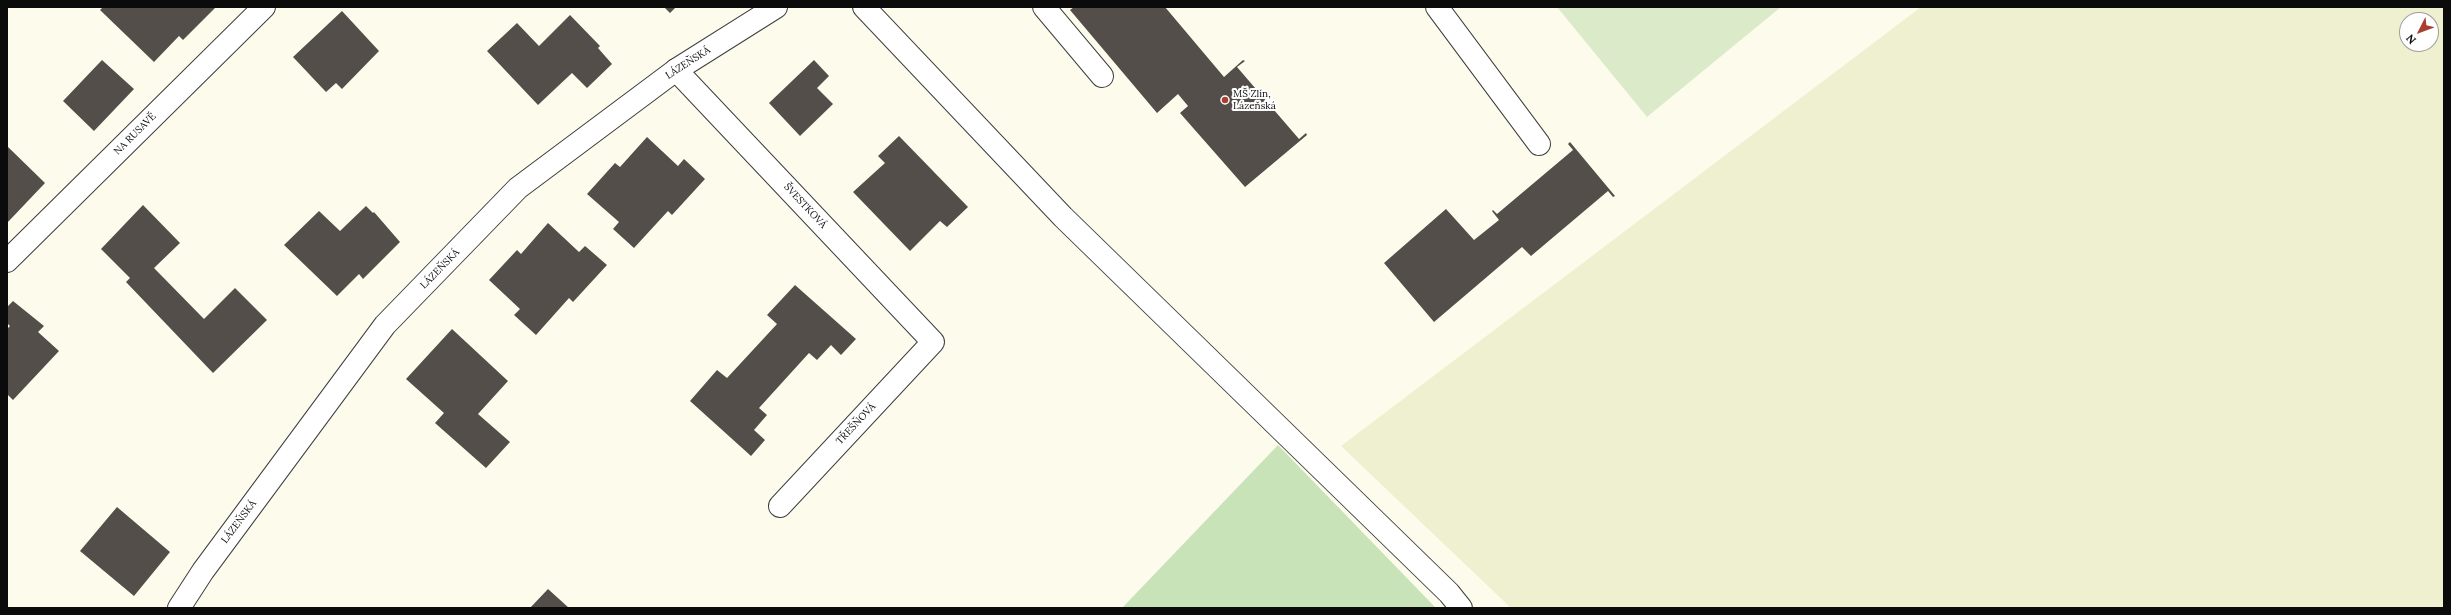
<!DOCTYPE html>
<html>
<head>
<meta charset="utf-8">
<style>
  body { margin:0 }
  #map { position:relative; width:2451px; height:615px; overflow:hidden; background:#fdfcec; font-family:Lora,serif }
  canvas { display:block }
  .frame { position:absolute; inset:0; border:8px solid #0b0b0b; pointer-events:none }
  .north { position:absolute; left:2399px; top:12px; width:40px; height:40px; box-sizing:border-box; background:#fff; border:1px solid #9d9d9d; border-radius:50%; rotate:228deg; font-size:11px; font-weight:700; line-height:16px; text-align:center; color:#0b0b0b }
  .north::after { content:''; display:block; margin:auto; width:14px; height:18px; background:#ab3e33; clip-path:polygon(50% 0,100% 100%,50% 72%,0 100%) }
</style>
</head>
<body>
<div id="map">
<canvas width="2451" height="615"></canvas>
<div class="frame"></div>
<div class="north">N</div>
</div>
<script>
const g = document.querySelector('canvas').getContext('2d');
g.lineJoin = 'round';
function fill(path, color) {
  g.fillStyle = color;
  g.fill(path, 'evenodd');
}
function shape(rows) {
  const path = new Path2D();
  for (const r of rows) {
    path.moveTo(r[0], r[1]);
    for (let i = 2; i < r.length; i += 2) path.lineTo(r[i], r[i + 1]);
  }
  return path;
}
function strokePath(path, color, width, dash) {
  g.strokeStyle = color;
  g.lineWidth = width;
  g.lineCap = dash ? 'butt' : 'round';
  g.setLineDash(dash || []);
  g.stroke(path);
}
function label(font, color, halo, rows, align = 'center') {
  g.font = font + ' Lora,serif';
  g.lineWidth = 4;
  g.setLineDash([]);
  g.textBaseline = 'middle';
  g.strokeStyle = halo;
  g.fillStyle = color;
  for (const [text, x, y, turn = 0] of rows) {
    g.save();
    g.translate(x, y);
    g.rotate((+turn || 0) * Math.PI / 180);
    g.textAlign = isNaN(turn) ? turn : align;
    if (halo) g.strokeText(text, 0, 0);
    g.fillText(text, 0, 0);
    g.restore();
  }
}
const farmland = shape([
  [1921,7,2444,7,2444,608,1511,608,1341,446],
  [2407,20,2431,20,2431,44,2407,44]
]);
const green = shape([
  [1278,445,1436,608,1122,608]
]);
const pitch = shape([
  [1557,7,1781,7,1647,117]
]);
const building = shape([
  [103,7,154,8,216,7,183,40,179,36,154,62,100,10],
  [664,7,676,7,670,13],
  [1074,7,1165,7,1224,77,1243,60,1245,61,1237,67,1299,139,1306,133,1307,135,1245,187,1180,113,1188,106,1178,94,1157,113,1070,10],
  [342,11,379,51,342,89,336,83,326,92,293,57],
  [570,15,600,46,598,48,612,64,587,88,572,73,538,105,487,51,517,23,539,46],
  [102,60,134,89,94,131,63,101],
  [814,60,829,76,817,88,833,104,800,136,769,103],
  [899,136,968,207,947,227,940,221,910,251,853,192,885,163,878,156],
  [647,137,678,166,684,159,705,179,672,215,668,211,634,248,613,229,619,222,587,194,615,163,620,167],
  [1570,142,1615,196,1613,197,1608,191,1531,256,1522,247,1434,322,1384,263,1446,209,1474,240,1499,220,1492,211,1493,210,1497,214,1573,150,1568,144],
  [7,146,45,183,7,223],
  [143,205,180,243,154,268,204,319,235,288,267,320,213,373,126,282,130,278,101,249],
  [366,206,373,213,374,212,400,242,363,279,359,274,337,296,284,245,319,211,340,231],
  [548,223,579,252,585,246,607,265,573,302,569,298,536,335,514,315,520,309,489,280,517,250,521,254],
  [795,285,856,339,841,355,831,345,817,360,809,353,759,408,767,415,754,430,765,440,751,456,690,401,717,370,727,378,777,324,767,315],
  [13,301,44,326,38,332,59,351,13,400,7,394,7,329,10,326,7,323,7,307],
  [452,329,508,381,478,414,510,442,486,468,435,423,444,413,406,379],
  [117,507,170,552,134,596,80,551],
  [548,589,569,608,530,608]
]);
const service = shape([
  [1044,7,1102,76],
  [1437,7,1539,144],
  [676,70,933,342,780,506]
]);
const minor = shape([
  [864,7,1063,217,1449,593,1461,608],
  [7,261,264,7],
  [179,608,203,571,385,325,518,188,676,70,776,7]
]);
const markers = [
  [1225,100,4,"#ab3e33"]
];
const streetNames = [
  ["LÁZEŇSKÁ",688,63,-33],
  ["NA RUSAVĚ",135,134,-45],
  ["ŠVESTKOVÁ",805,206,47],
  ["LÁZEŇSKÁ",440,269,-46],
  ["TŘEŠŇOVÁ",856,424,-47],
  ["LÁZEŇSKÁ",239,522,-53]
];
const poiNames = [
  ["MŠ Zlín,",1233,94],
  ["Lázeňská",1233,106]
];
fill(farmland, '#eef0cf');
fill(green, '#c9e3b9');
fill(pitch, '#dbebca');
fill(building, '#534e49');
strokePath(service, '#3e3e3e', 24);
strokePath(minor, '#3e3e3e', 24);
strokePath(service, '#fff', 22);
strokePath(minor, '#fff', 22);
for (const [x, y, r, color] of markers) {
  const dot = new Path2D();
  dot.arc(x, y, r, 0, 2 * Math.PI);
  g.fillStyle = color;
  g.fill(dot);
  strokePath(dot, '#fff', 1.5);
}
label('10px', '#0b0b0b', '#fff', streetNames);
label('10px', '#0b0b0b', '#fff', poiNames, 'left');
</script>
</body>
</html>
